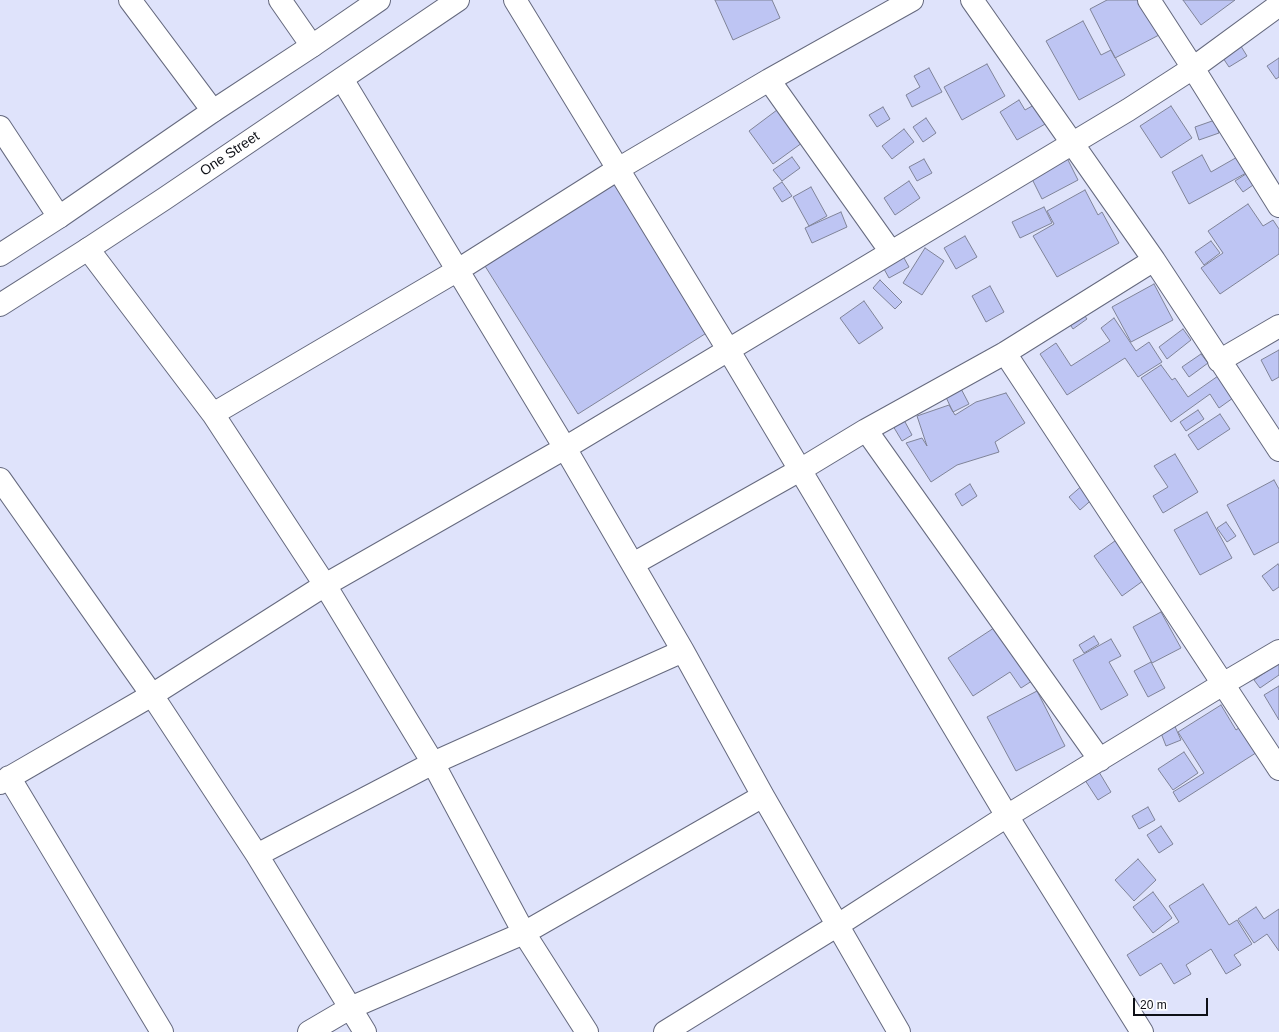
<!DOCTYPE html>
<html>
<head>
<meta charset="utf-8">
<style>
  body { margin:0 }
  #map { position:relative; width:1279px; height:1032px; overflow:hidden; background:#dfe3fb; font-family:Arial,sans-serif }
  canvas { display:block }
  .scale { position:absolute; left:1133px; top:998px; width:75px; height:18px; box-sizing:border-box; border:2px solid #0e1017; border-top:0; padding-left:5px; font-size:12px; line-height:14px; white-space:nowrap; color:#0e1017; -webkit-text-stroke:3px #fff; paint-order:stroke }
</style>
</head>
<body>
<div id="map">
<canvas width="1279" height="1032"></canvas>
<div class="scale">20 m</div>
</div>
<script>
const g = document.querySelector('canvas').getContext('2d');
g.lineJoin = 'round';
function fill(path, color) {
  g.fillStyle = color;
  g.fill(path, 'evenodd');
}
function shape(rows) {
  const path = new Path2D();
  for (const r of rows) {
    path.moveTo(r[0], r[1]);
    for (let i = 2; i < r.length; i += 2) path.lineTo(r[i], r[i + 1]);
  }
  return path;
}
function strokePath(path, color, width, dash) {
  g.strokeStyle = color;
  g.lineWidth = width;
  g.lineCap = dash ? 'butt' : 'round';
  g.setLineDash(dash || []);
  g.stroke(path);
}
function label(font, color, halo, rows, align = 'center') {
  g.font = font + ' Arial,sans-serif';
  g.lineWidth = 3;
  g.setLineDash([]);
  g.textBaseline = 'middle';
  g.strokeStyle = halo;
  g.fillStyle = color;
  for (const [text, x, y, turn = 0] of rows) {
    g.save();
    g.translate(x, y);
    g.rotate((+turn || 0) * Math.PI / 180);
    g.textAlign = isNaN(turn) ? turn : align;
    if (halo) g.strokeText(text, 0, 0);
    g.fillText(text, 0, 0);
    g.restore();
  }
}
const building = shape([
  [715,0,772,0,780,18,733,40,715,0],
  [1107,0,1141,0,1159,35,1115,58,1090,9,1107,0],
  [1183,0,1235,0,1201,25,1183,0],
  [1083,21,1101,55,1111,50,1125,75,1079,100,1046,41,1083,21],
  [1239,43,1247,56,1229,67,1221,55,1239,43],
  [1279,58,1279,77,1276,79,1267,66,1279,58],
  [987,64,1005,96,962,120,944,87,987,64],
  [929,68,942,92,912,107,906,95,920,87,914,76,929,68],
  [1019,100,1025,110,1043,100,1054,119,1017,140,1000,112,1019,100],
  [1171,106,1192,138,1161,158,1140,126,1171,106],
  [781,107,806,140,773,164,749,131,781,107],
  [883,107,890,119,877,127,869,115,883,107],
  [926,118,936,133,923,142,913,127,926,118],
  [1215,120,1219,133,1199,140,1195,127,1215,120],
  [904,129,914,142,892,159,882,146,904,129],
  [1202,155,1211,172,1239,156,1248,172,1189,204,1172,172,1202,155],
  [1066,156,1078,180,1042,199,1032,179,1051,169,1049,165,1066,156],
  [792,157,800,168,782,181,773,170,792,157],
  [924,159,932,173,917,181,909,167,924,159],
  [1249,172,1256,183,1243,192,1235,181,1249,172],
  [909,181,920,198,895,215,884,198,909,181],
  [782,182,792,196,782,202,773,188,782,182],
  [615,184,708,332,578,414,485,266,615,184],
  [811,187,827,216,809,226,793,197,811,187],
  [1085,190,1098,215,1102,212,1119,243,1057,277,1033,236,1054,224,1047,211,1085,190],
  [1248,204,1263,226,1273,220,1279,229,1279,254,1220,294,1201,268,1223,253,1208,231,1248,204],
  [1044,207,1052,223,1020,238,1012,222,1044,207],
  [841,212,847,227,812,243,805,228,841,212],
  [965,236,977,257,956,269,944,248,965,236],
  [1211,241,1220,253,1204,265,1195,252,1211,241],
  [925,248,944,261,922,295,903,283,925,248],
  [899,249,909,267,889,278,879,260,899,249],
  [880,280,902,302,895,309,873,288,880,280],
  [1154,284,1173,320,1131,342,1112,307,1154,284],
  [990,286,1004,312,986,322,972,296,990,286],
  [864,301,883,328,859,344,840,318,864,301],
  [1079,308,1087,319,1073,329,1065,317,1079,308],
  [1114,318,1136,351,1149,342,1162,362,1138,377,1125,358,1067,395,1040,354,1056,343,1071,366,1110,341,1101,328,1114,318],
  [1183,329,1191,340,1167,359,1159,347,1183,329],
  [1279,350,1279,377,1272,381,1261,360,1279,350],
  [1201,354,1208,363,1189,377,1182,367,1201,354],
  [1161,365,1172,380,1175,378,1188,397,1218,376,1233,398,1219,408,1210,394,1171,422,1141,378,1161,365],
  [958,383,969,404,953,412,943,391,958,383],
  [1006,393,1025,423,995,442,999,452,957,465,931,482,906,443,922,438,927,446,917,416,949,405,955,415,976,402,1006,393],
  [1198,410,1204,419,1186,431,1180,422,1198,410],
  [1220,414,1230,429,1198,450,1188,435,1220,414],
  [904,420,912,435,902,441,893,426,904,420],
  [1175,454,1198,492,1163,513,1153,496,1168,487,1154,466,1175,454],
  [1274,480,1279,489,1279,542,1254,555,1227,505,1274,480],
  [970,484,977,496,962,506,955,494,970,484],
  [1084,484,1096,496,1080,510,1069,497,1084,484],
  [1207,512,1232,558,1200,575,1174,530,1207,512],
  [1226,522,1236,536,1227,542,1217,528,1226,522],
  [1119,538,1147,578,1122,596,1094,556,1119,538],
  [1278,564,1279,566,1279,587,1273,591,1262,576,1278,564],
  [1161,612,1181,648,1152,663,1133,627,1161,612],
  [1000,624,1035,679,1021,688,1010,672,973,696,948,658,1000,624],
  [1094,636,1099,644,1084,653,1079,645,1094,636],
  [1111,639,1121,656,1109,662,1128,695,1101,710,1073,660,1111,639],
  [1151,662,1165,688,1148,697,1134,671,1151,662],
  [1279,663,1279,675,1260,688,1254,680,1279,663],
  [1279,686,1279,720,1264,695,1279,686],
  [1037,691,1065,746,1016,771,987,717,1037,691],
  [1221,705,1236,730,1246,723,1262,749,1179,802,1173,792,1204,773,1178,732,1221,705],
  [1173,722,1181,740,1166,746,1159,728,1173,722],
  [1184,752,1198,773,1173,790,1158,769,1184,752],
  [1093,762,1111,792,1098,800,1079,771,1093,762],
  [1148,807,1155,820,1139,829,1132,816,1148,807],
  [1161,826,1173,844,1159,853,1147,835,1161,826],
  [1138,859,1156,880,1134,901,1115,880,1138,859],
  [1203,884,1229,925,1237,920,1252,944,1234,955,1241,965,1226,974,1211,949,1186,965,1191,974,1174,984,1161,963,1140,976,1127,955,1179,922,1169,906,1203,884],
  [1153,892,1172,918,1153,933,1133,907,1153,892],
  [1256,907,1264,919,1279,909,1279,951,1267,934,1254,943,1238,919,1256,907]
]);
const minor = shape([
  [130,0,213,111],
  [280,0,312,46],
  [515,0,729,351,1007,816,1142,1032],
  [972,0,1154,260,1279,450],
  [1149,0,1193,68,1279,206],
  [342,79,565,448,683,651,763,796,899,1032],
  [769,80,891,252],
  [0,127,59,217],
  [88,249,213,414,325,585,433,763,524,933,587,1032],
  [1005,353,1279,769],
  [1219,361,1279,326],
  [213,414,458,270,618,169,769,80,912,0],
  [866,430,1100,760],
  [0,479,152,695,257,855,365,1032],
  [633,564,800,470,866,430,1005,353,1154,260],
  [9,777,162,1032],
  [0,783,152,695,325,585,565,448,1128,110,1193,68,1279,5],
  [257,855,433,763,683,651],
  [309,1032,350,1008,524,933,763,796],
  [665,1032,838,925,1007,816,1223,684,1279,651]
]);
const tertiary = shape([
  [0,255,59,217,213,111,312,46,379,0],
  [0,305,88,249,164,199,458,0]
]);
const streetNames = [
  ["One Street",230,154,-34]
];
fill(building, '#bec5f3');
strokePath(building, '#7f8398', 1);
strokePath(minor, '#65697e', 24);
strokePath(tertiary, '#65697e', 24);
strokePath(minor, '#fff', 22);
strokePath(tertiary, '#fff', 22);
label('14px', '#0e1017', '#fff', streetNames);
</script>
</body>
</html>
